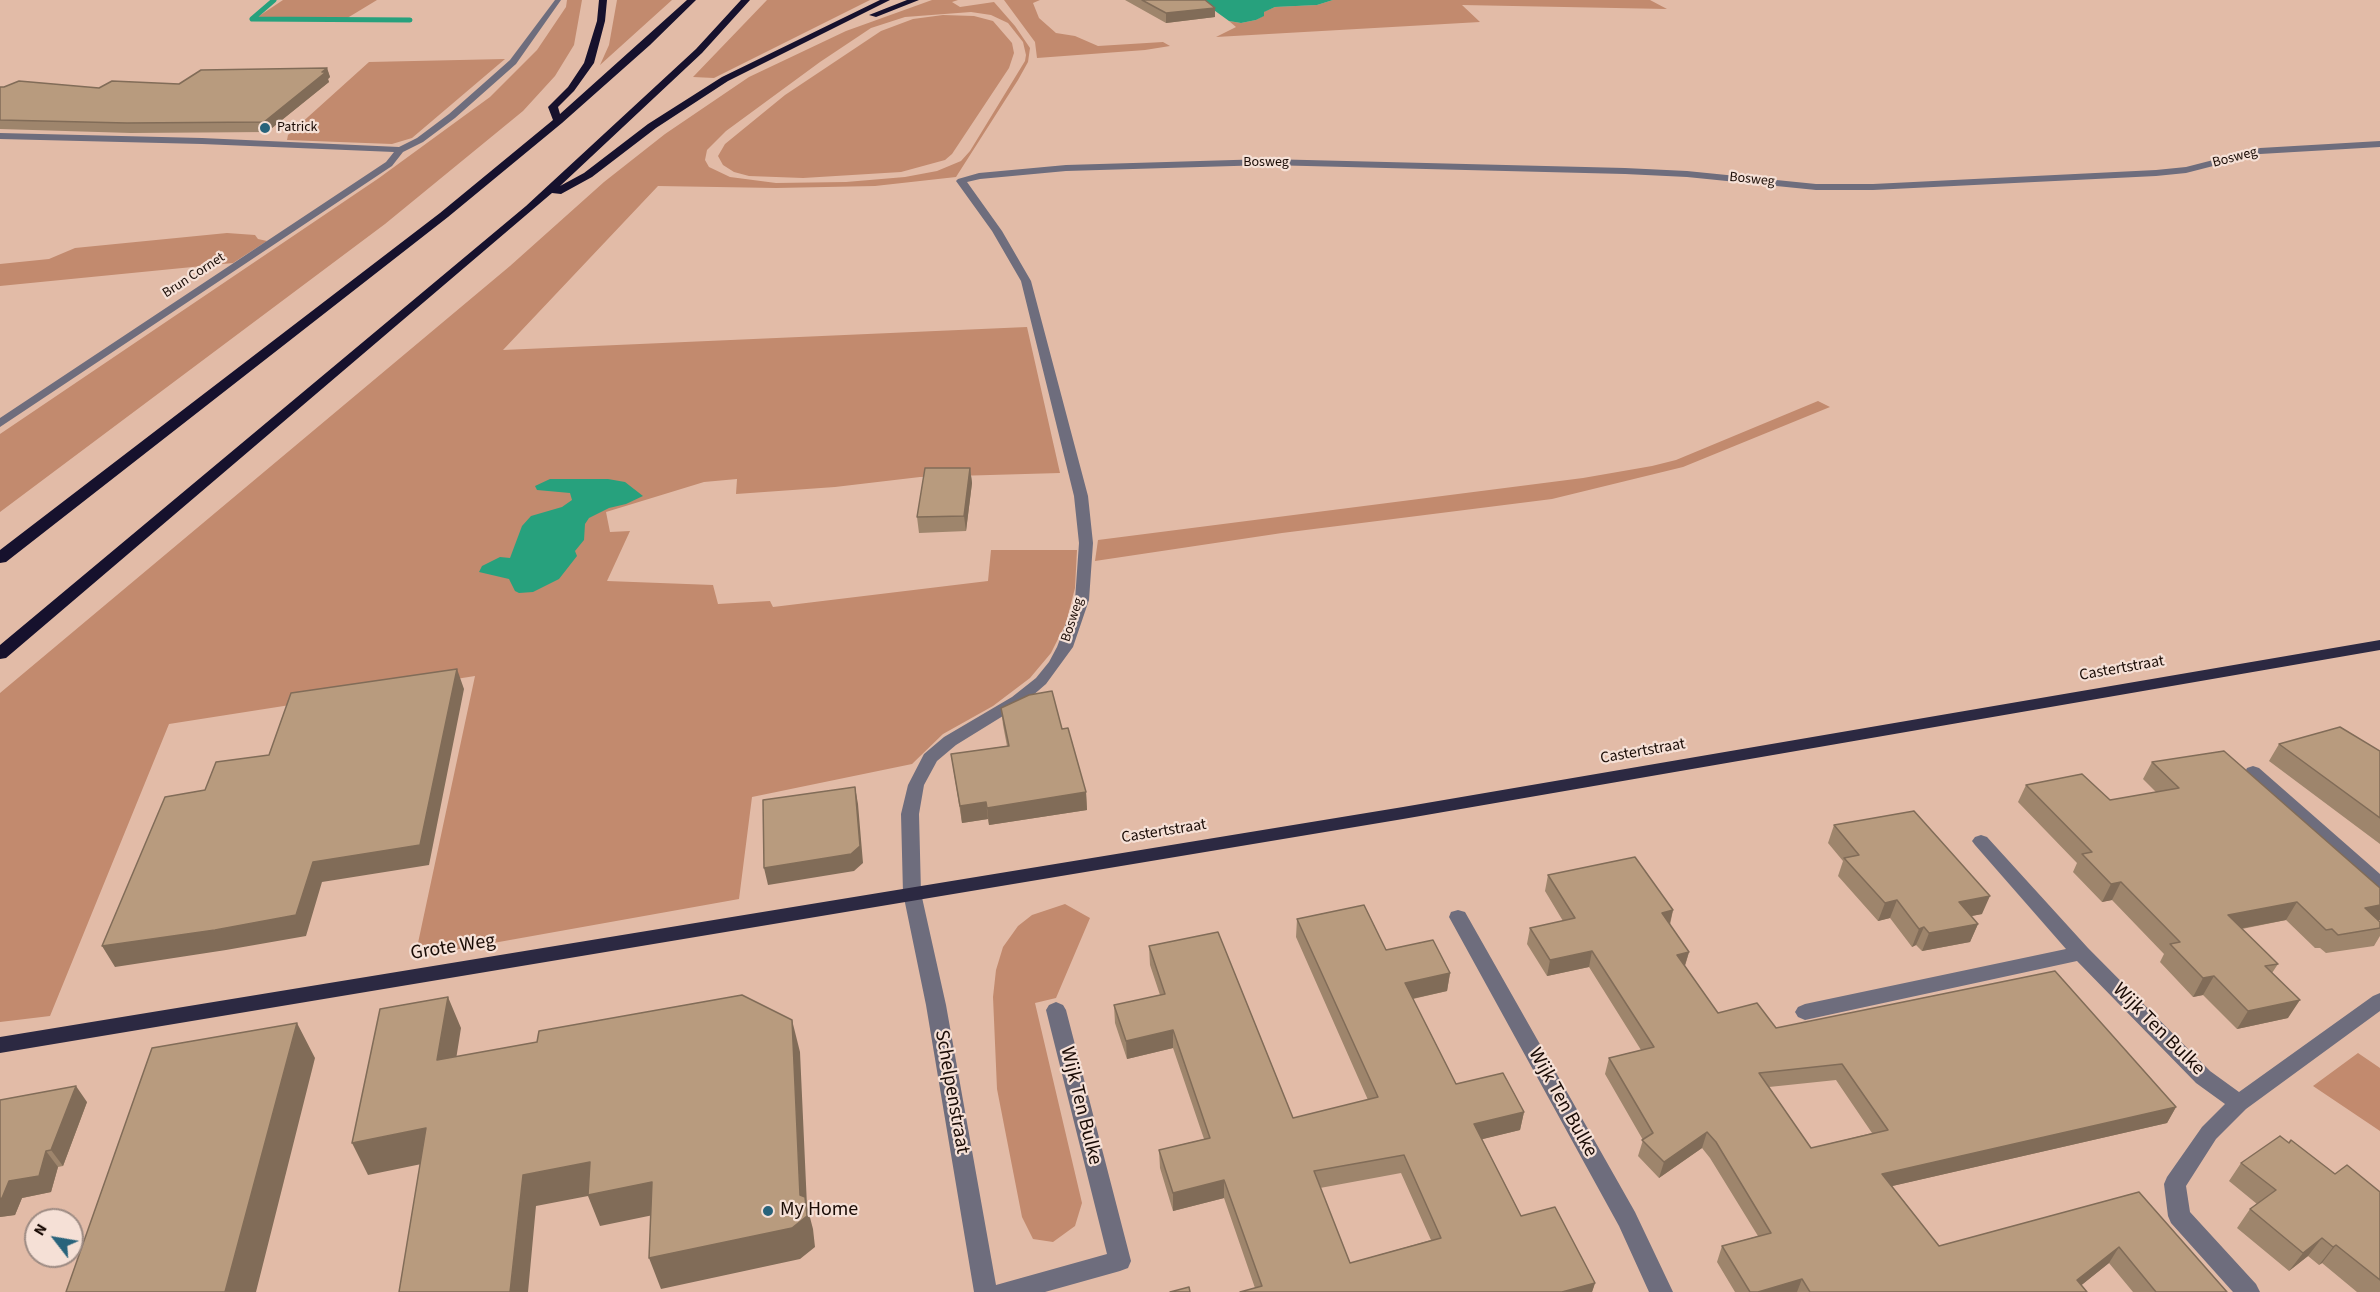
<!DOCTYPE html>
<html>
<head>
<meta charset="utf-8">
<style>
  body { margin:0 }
  #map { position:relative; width:2380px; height:1292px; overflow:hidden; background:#e2bba7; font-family:"Source Sans 3",sans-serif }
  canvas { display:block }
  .north { position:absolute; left:24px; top:1208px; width:60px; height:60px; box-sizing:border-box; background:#f5e0d6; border:2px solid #9d8b83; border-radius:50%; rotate:301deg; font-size:16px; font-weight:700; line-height:24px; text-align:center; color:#1a0c06 }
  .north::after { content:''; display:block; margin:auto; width:21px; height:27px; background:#28637b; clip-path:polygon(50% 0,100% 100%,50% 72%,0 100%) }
</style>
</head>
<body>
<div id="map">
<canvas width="2380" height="1292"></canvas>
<div class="north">N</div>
</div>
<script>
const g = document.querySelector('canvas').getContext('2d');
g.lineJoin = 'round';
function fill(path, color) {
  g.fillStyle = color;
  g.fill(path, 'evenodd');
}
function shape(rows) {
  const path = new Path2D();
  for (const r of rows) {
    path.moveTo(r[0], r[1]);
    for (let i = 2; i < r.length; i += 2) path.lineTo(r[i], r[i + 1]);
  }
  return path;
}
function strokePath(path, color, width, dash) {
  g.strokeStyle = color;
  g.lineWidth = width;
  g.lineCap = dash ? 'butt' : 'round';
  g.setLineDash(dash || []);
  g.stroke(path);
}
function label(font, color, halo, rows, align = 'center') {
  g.font = font + ' "Source Sans 3",sans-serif';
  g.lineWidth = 4.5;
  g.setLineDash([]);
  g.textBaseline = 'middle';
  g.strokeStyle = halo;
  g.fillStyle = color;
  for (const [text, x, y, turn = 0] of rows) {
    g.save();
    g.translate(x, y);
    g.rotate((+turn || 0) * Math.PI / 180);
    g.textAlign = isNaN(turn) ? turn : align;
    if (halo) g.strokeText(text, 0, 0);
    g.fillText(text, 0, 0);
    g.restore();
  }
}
const green = shape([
  [283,0,377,0,344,20,253,20],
  [567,0,582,0,574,45,555,76,523,111,385,224,0,512,0,434,379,178,490,97,537,50,566,7],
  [617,0,672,0,600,65,609,45],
  [767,0,870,0,714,78,693,77],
  [932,0,958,0,952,2,960,7,994,2,1015,26,1030,48,1028,62,1018,80,956,177,875,186,776,188,658,186,503,350,1027,327,1060,473,920,477,835,487,736,494,737,479,704,482,606,512,610,532,630,531,607,581,713,585,718,604,770,601,773,607,988,581,991,550,1077,550,1075,588,1066,623,1051,653,1030,678,993,706,943,734,912,764,752,797,739,899,415,957,475,676,169,724,50,1016,0,1022,0,693,510,266,604,182,665,134,749,77,846,31],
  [971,12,991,15,1008,23,1023,42,1026,55,1025,61,970,151,961,161,937,171,905,177,846,182,776,183,730,177,709,167,705,160,707,150,726,131,820,62,871,28,905,17],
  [1004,0,1040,0,1033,3,1039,18,1056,33,1075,36,1098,46,1163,42,1170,46,1145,50,1037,58,1035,42],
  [1333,0,1650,0,1667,9,1462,5,1480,22,1216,37,1236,27,1229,21,1241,23,1256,20,1263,16,1263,12,1275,7,1317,5],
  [943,15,974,16,993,21,1012,43,1014,53,1009,68,952,154,945,160,901,172,803,178,749,176,734,172,723,165,718,156,725,144,785,95,881,31,913,19],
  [505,59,412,138,392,144,287,140,288,135,369,62],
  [227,233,255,235,258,239,267,241,233,263,0,286,0,264,49,259,75,248],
  [1818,401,1830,407,1683,467,1552,499,1282,533,1095,561,1098,540,1583,478,1652,466,1676,460],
  [1065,904,1090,918,1056,998,1035,1003,1082,1203,1075,1226,1053,1242,1033,1239,1022,1217,997,1089,993,997,996,970,1003,947,1018,926,1032,915],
  [2358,1053,2380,1068,2380,1131,2313,1086]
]);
const water = shape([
  [1200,0,1333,0,1317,5,1275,7,1264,12,1264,16,1256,20,1241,23,1229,21],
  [550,479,608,479,625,482,643,496,626,504,609,508,589,518,585,524,584,540,575,551,577,556,559,579,533,592,519,593,515,591,509,579,479,572,482,566,500,557,510,558,522,526,531,516,562,507,572,500,570,493,537,490,535,486]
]);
const stream = shape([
  [274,0,252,19,410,20]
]);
const minor = shape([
  [555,0,561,0,516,64,455,118,423,142,403,152,392,166,0,427,0,418,386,162,394,152,202,144,0,139,0,133,202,138,399,147,417,138,449,114,510,60,555,0],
  [2380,141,2380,147,2260,154,2186,173,2156,176,1873,190,1816,190,1687,177,1625,174,1267,165,1066,171,980,179,967,182,1002,231,1031,281,1088,496,1093,543,1089,600,1073,647,1046,684,1024,703,956,745,937,761,924,785,919,814,921,893,946,1005,996,1285,1107,1254,1046,1010,1049,1005,1056,1002,1063,1005,1066,1010,1131,1261,1128,1268,1120,1271,1045,1292,974,1292,926,1005,903,893,901,814,908,785,924,754,944,737,1012,697,1036,678,1049,662,1057,647,1075,600,1079,543,1074,496,1021,281,992,231,956,181,958,179,979,173,1066,165,1267,159,1625,168,1687,171,1816,184,1873,184,2156,170,2186,167,2260,148,2380,141],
  [2253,766,2259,768,2380,874,2380,891,2374,889,2247,776,2245,772,2247,768,2253,766],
  [1981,835,1987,837,2088,948,2210,1071,2239,1092,2373,996,2380,993,2380,1011,2246,1109,2216,1139,2186,1186,2190,1212,2256,1284,2260,1292,2233,1292,2171,1223,2168,1216,2164,1184,2167,1177,2202,1127,2225,1104,2196,1083,2077,961,1805,1020,1798,1017,1795,1012,1798,1007,1805,1004,2066,949,1975,845,1972,841,1975,837,1981,835],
  [1458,910,1465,912,1635,1212,1673,1292,1649,1292,1619,1226,1449,917,1451,912,1458,910]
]);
const major = shape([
  [2380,640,2380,650,1403,819,0,1053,0,1037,1403,807,2380,640]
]);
const highway = shape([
  [599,0,607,0,605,21,594,63,574,91,558,107,560,114,687,0,696,0,650,45,562,123,448,217,6,562,0,563,0,550,440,213,553,120,548,107,568,87,584,63,597,21,599,0],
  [741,0,750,0,702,53,560,186,584,173,648,124,722,77,880,0,890,0,728,81,656,128,592,177,561,194,552,193,6,658,0,659,0,645,526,206,696,49,741,0],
  [907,0,919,0,876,17,869,15,907,0]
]);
const wall = shape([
  [1125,0,1205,0,1215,8,1215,17,1166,23],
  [327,68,330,77,328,79,329,82,267,132,131,133,0,129,0,87,99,88,179,84],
  [970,468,972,483,966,531,919,533,917,517],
  [1001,708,1062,729,1086,792,1087,810,989,825,988,819,962,823,951,754,1007,746,1003,725],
  [2279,744,2380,751,2380,844,2269,761],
  [2152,762,2380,922,2380,936,2374,946,2326,953,2320,948,2315,948,2286,920,2242,929,2278,964,2272,973,2288,1018,2237,1029,2203,995,2193,997,2160,962,2164,954,2112,900,2102,902,2073,872,2077,863,2018,802,2026,785,2110,800,2156,792,2143,779],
  [1834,825,1982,914,1971,916,1978,924,1970,942,1922,951,1916,945,1912,947,1890,918,1878,921,1838,876,1843,861,1828,843],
  [1548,875,1673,910,1670,925,1689,952,1685,966,1718,1013,1776,1028,2176,1107,2167,1123,1892,1186,1939,1246,2139,1192,2227,1292,2133,1292,2109,1263,2081,1285,2087,1292,1735,1292,1717,1262,1722,1246,1758,1236,1710,1158,1702,1148,1659,1178,1638,1156,1643,1140,1605,1074,1609,1058,1641,1050,1589,967,1547,976,1527,944,1530,928,1563,921,1545,891],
  [1836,1080,1872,1133,1811,1148,1769,1087],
  [1364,905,1386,950,1433,940,1450,973,1447,991,1413,999,1456,1084,1503,1073,1524,1112,1520,1130,1482,1139,1521,1216,1555,1207,1595,1283,1592,1292,1240,1292,1255,1288,1224,1198,1173,1211,1160,1168,1159,1150,1204,1139,1173,1048,1127,1059,1115,1023,1114,1005,1160,995,1150,965,1149,946,1218,932,1293,1118,1368,1100,1296,937,1297,919],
  [1401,1173,1431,1240,1350,1263,1320,1188],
  [0,1100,87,1102,63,1166,58,1167,51,1192,22,1198,15,1215,0,1217],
  [2289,1143,2335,1174,2380,1192,2380,1292,2357,1292,2322,1263,2319,1265,2308,1256,2289,1271,2237,1228,2250,1209,2257,1204,2229,1181,2241,1163]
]);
const shadedWall = shape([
  [1215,8,1215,17,1166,23,1166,13],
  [327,68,330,77,328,79,329,82,267,132,264,122],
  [970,468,972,483,966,531,964,516],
  [457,669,464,689,429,865,322,882,306,936,226,950,115,967,102,946,313,862],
  [855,787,858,804,863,863,854,871,768,885,764,868],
  [1086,792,1087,810,989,825,987,808],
  [986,802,988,819,962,823,960,806],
  [2121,882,2112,900,2102,902,2111,884],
  [1990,896,1982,914,1952,920,1959,902],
  [1897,900,1890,918,1878,921,1885,903],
  [2297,902,2286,920,2217,933,2228,915],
  [2380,905,2380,920,2353,926,2365,908],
  [1673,910,1669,926,1662,913],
  [1978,924,1970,942,1922,951,1929,933],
  [1924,927,1916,945,1912,947,1919,929],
  [1592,951,1589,967,1547,976,1550,960],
  [1689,952,1684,968,1677,955],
  [1450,973,1447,991,1402,1001,1405,983],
  [2214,976,2203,995,2193,997,2203,978],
  [448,997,461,1028,451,1091,437,1060],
  [2300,1000,2288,1018,2237,1029,2248,1011],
  [792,1020,800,1052,807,1206,813,1229,815,1247,800,1259,661,1289,649,1258,800,1195],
  [297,1023,315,1058,256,1292,225,1292],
  [1173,1030,1173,1048,1127,1059,1126,1041],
  [76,1086,87,1102,63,1166,51,1150],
  [2176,1107,2167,1123,1875,1190,1882,1174],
  [1524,1112,1520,1130,1471,1142,1474,1124],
  [426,1128,441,1160,368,1175,352,1143],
  [1707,1132,1702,1148,1659,1178,1664,1162],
  [46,1151,58,1167,51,1192,22,1198,15,1215,0,1217,0,1199,9,1181],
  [590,1162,652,1182,663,1213,600,1226,588,1196,536,1206,528,1292,510,1292,523,1175],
  [1224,1180,1224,1198,1173,1211,1173,1193],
  [2322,1238,2308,1256,2289,1271,2303,1253],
  [2336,1245,2322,1263,2319,1265,2333,1247],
  [2119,1247,2109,1263,2073,1292,2077,1280],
  [1802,1279,1797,1292,1758,1292],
  [1595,1283,1592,1292,1562,1292]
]);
const building = shape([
  [1142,0,1205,0,1215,8,1166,13,1142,0],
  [327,68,322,72,326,72,264,122,127,123,0,120,0,87,4,87,19,81,99,88,112,81,179,84,201,70,327,68],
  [925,468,970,468,964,516,917,517,925,468],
  [457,669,420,845,313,862,296,915,215,930,102,946,165,797,205,790,216,762,269,755,291,693,457,669],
  [1052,691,1062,729,1068,728,1086,792,987,808,986,802,960,806,951,754,1009,746,1001,708,1029,695,1052,691],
  [2340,727,2380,751,2380,818,2279,744,2340,727],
  [2224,751,2380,888,2380,905,2365,908,2380,922,2380,928,2338,935,2332,929,2326,930,2297,902,2228,915,2278,964,2265,966,2300,1000,2248,1011,2214,976,2203,978,2170,944,2180,942,2121,882,2111,884,2082,854,2092,852,2026,785,2082,774,2110,800,2179,788,2152,762,2224,751],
  [855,787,860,846,851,854,764,868,763,800,855,787],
  [1914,811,1990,896,1959,902,1978,924,1929,933,1924,927,1919,929,1897,900,1885,903,1844,858,1859,855,1834,825,1914,811],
  [1635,857,1673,910,1662,913,1689,952,1677,955,1718,1013,1757,1003,1776,1028,2055,971,2176,1107,1882,1174,1939,1246,2139,1192,2227,1292,2156,1292,2119,1247,2077,1280,2087,1292,1810,1292,1802,1279,1758,1292,1750,1292,1722,1246,1771,1233,1716,1142,1707,1132,1664,1162,1642,1140,1653,1133,1609,1058,1654,1047,1592,951,1550,960,1530,928,1575,918,1548,875,1635,857],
  [1842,1064,1888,1130,1811,1148,1759,1073,1842,1064],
  [1364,905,1386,950,1433,940,1450,973,1405,983,1456,1084,1503,1073,1524,1112,1474,1124,1521,1216,1555,1207,1595,1283,1562,1292,1240,1292,1262,1286,1224,1180,1173,1193,1159,1150,1210,1138,1173,1030,1126,1041,1114,1005,1165,994,1149,946,1218,932,1293,1118,1378,1097,1297,919,1364,905],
  [1404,1155,1441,1238,1350,1263,1314,1171,1404,1155],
  [742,995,792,1020,800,1195,805,1197,807,1216,792,1228,649,1258,652,1182,588,1195,590,1162,523,1175,510,1292,399,1292,426,1128,352,1143,380,1009,448,997,437,1060,537,1042,539,1031,742,995],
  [297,1023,225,1292,66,1292,152,1048,297,1023],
  [76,1086,51,1150,46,1151,39,1176,9,1181,2,1198,0,1199,0,1100,76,1086],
  [2280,1136,2289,1143,2291,1140,2335,1174,2347,1165,2380,1192,2380,1280,2336,1245,2333,1247,2322,1238,2303,1253,2250,1209,2276,1190,2241,1163,2280,1136],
  [1189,1287,1190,1292,1170,1292,1189,1287]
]);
const markers = [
  [265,128,6,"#28637b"],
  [768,1211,6,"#28637b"]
];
const farPoinames = [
  ["Patrick",277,128]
];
const farStreetnames = [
  ["Bosweg",2235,158,-15],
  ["Bosweg",1266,163],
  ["Bosweg",1752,180,6],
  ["Brun Cornet",194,276,-33],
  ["Bosweg",1073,620,-72]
];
const streetNames = [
  ["Castertstraat",2122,669,-10],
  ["Castertstraat",1643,752,-10],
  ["Castertstraat",1164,832,-9]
];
const nearStreetnames = [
  ["Grote Weg",453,948,-9],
  ["Wijk Ten Bulke",2158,1030,45],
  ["Schelpenstraat",951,1092,80],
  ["Wijk Ten Bulke",1562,1103,61],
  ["Wijk Ten Bulke",1080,1106,76]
];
const nearPoinames = [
  ["My Home",780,1211]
];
fill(green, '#c28a6e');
fill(water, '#27a17d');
strokePath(stream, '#27a17d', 5);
fill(minor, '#6e6d7d');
fill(major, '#2c2942');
fill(highway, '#16112d');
fill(wall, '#9e856c');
fill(shadedWall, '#816c58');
fill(building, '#b89b7e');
strokePath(building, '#816c58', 1.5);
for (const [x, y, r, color] of markers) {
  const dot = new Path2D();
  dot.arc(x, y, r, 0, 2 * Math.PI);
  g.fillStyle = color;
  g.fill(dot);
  strokePath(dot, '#f5e0d6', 2);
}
label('14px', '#1a0c06', '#f5e0d6', farPoinames, 'left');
label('14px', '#1a0c06', '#f5e0d6', farStreetnames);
label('16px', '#1a0c06', '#f5e0d6', streetNames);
label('20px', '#1a0c06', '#f5e0d6', nearStreetnames);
label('20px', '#1a0c06', '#f5e0d6', nearPoinames, 'left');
</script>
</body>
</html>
